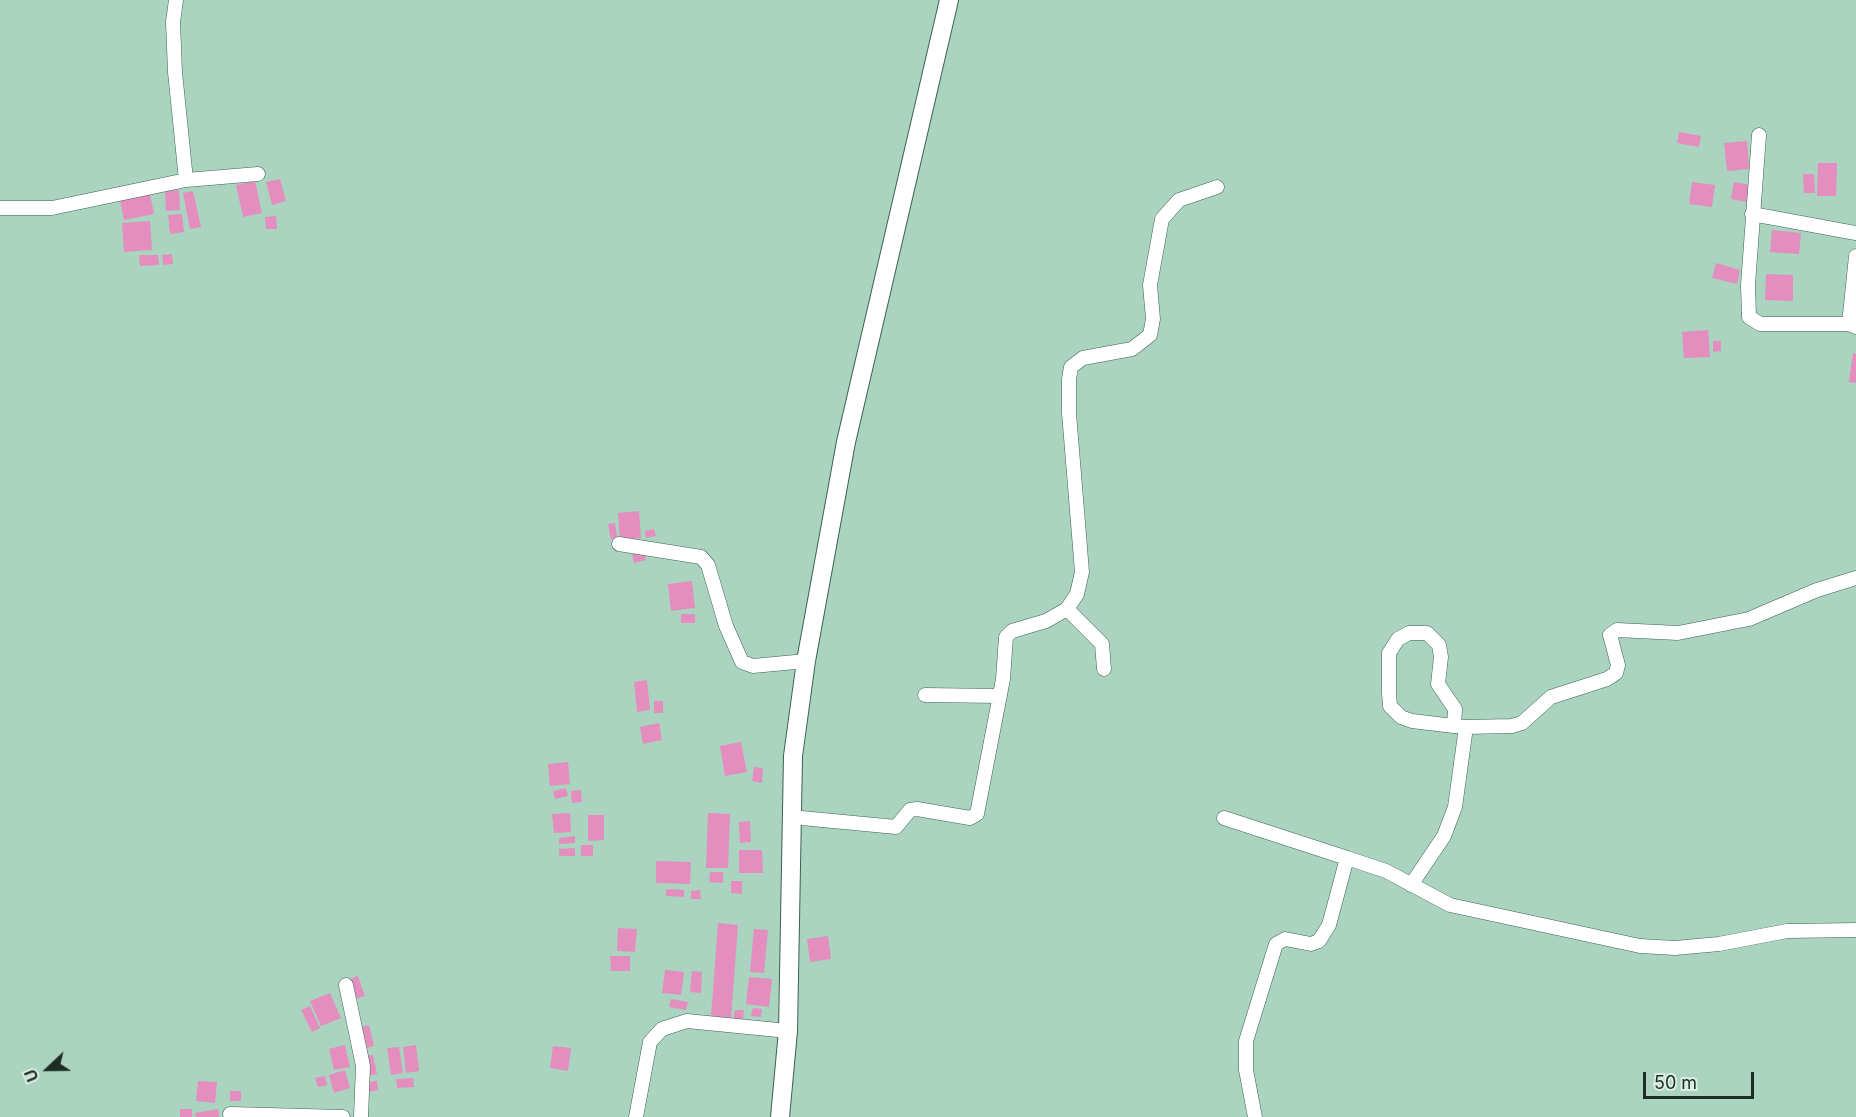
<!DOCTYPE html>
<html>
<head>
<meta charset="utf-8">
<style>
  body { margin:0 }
  #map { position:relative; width:1856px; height:1117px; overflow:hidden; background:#aad3c0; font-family:Inter,sans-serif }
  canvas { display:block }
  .north { position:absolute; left:18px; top:1039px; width:60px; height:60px; -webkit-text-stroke:4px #daeee4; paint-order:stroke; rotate:248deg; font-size:16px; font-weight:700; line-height:24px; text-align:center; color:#1d2d26 }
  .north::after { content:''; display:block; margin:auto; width:21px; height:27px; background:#1d2d26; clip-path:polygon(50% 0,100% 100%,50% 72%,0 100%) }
  .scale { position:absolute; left:1643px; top:1072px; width:111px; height:27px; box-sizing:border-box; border:3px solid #1d2d26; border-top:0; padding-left:8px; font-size:18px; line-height:21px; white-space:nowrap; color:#1d2d26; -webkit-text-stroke:4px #daeee4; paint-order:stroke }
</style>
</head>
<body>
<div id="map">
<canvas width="1856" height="1117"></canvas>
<div class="north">U</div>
<div class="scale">50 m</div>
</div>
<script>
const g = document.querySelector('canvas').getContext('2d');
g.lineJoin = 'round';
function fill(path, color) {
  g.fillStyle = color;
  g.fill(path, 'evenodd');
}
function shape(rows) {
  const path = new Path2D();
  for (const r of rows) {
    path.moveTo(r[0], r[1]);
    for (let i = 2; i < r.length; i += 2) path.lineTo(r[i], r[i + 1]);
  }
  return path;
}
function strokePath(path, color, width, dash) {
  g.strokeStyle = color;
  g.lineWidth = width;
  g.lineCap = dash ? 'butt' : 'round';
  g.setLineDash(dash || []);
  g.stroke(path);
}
const building = shape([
  [1679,132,1701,136,1699,147,1677,143],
  [1747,141,1749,169,1727,171,1724,143],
  [1818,163,1837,163,1836,196,1817,196],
  [1803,174,1814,174,1815,193,1804,193],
  [280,179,286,201,272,205,266,182],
  [255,181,262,213,243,217,236,185],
  [1692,182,1715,185,1712,207,1689,204],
  [1734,182,1750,185,1746,202,1731,199],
  [179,190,180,210,166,211,165,191],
  [193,191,201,227,190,229,183,193],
  [150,194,154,214,124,220,120,200],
  [182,214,184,232,170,234,168,215],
  [276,216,277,229,266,229,265,217],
  [150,221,152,250,124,252,122,223],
  [1772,230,1801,233,1799,254,1770,252],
  [172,254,173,264,163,265,162,255],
  [139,255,158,255,159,265,140,266],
  [1716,263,1740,270,1737,284,1712,278],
  [1766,274,1793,275,1793,301,1765,300],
  [1708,330,1710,357,1684,358,1682,332],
  [1713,341,1721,341,1721,351,1713,352],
  [1853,353,1856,354,1856,383,1849,382],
  [639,511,641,538,620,540,618,513],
  [615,523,617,538,611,540,608,524],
  [654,529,656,536,646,538,645,531],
  [644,551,646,560,634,563,632,553],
  [692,581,695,608,671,611,668,584],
  [681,614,695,614,695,623,681,623],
  [647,680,650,710,637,712,634,682],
  [654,701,663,701,663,713,654,713],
  [659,723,662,740,643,744,640,727],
  [741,742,747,772,725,776,720,746],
  [568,762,570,784,550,786,548,764],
  [754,767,763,768,762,783,752,781],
  [566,788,568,796,555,799,553,791],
  [581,790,582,802,572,803,571,791],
  [570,813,571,832,554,833,552,814],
  [708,813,730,814,728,868,706,868],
  [588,815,604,815,604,840,588,841],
  [750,821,751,842,740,843,739,822],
  [575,836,575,843,559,844,559,838],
  [581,845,593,845,593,856,581,856],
  [575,848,575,856,559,856,559,849],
  [739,850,762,850,763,873,739,873],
  [656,861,691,862,690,884,656,883],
  [710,872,723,872,723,883,709,882],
  [731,881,742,881,742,894,731,893],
  [666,889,684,890,684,897,666,896],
  [700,890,701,899,691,899,691,891],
  [718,923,738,925,731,1018,711,1016],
  [618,928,637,929,635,952,617,951],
  [754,929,768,930,764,973,750,972],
  [828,936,831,959,810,962,807,939],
  [610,956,630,956,630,971,611,971],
  [665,970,684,972,681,995,662,993],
  [692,971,702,972,701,993,690,992],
  [358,976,365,996,351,1000,345,981],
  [749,977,772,979,769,1007,746,1004],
  [330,993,341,1018,321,1026,310,1001],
  [671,999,688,1002,686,1010,669,1007],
  [310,1006,320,1028,312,1032,301,1010],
  [753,1008,762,1009,761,1017,751,1016],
  [735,1010,744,1010,743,1021,733,1020],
  [369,1025,374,1046,363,1049,358,1028],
  [345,1045,350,1067,334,1070,329,1049],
  [416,1045,419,1071,406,1073,403,1047],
  [553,1046,571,1048,568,1071,550,1068],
  [399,1047,403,1073,391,1075,387,1048],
  [373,1055,377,1074,367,1076,363,1056],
  [345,1070,350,1088,334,1093,329,1075],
  [325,1076,327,1085,318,1087,315,1078],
  [413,1078,414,1087,397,1088,396,1079],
  [198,1081,217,1082,215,1103,196,1101],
  [377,1081,378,1090,368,1092,367,1082],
  [230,1091,241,1091,241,1101,230,1101],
  [180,1109,192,1109,192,1117,180,1117],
  [218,1109,219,1117,196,1117,195,1113]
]);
const street = shape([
  [1759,135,1748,285,1749,317,1760,324,1849,324],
  [186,180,258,174],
  [0,208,52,208,186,180,175,72,173,22,176,0],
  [1752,214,1856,233],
  [1856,256,1849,324,1856,327],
  [619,544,701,557,708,565,726,626,742,662,753,666,806,661],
  [1067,609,1102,644,1104,669],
  [925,695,1000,696],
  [1454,726,1455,709,1438,684,1441,657,1439,645,1427,633,1409,633,1398,639,1389,653,1389,693,1390,706,1401,717,1412,721,1454,726,1466,727,1512,726,1522,723,1551,697,1607,679,1616,673,1618,665,1610,635,1617,630,1678,633,1749,619,1817,590,1856,578],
  [791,817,896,827,910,810,917,809,970,818,977,814,1003,679,1006,637,1012,631,1046,621,1067,609,1077,594,1082,572,1069,413,1069,379,1071,367,1083,358,1132,349,1150,335,1153,319,1150,285,1162,219,1179,200,1217,187],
  [1224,818,1347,858],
  [1411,885,1444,836,1455,807,1466,727],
  [346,985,363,1066,361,1117],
  [230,1114,343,1117],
  [636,1117,650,1042,662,1029,687,1021,788,1031],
  [1255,1117,1246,1070,1246,1041,1276,944,1285,939,1311,944,1319,941,1329,925,1347,858,1386,871,1450,905,1640,946,1675,948,1719,944,1787,931,1856,930]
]);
const secondary = shape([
  [780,1117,788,1031,793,756,806,661,846,442,949,0]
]);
fill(building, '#e48ebf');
strokePath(street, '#3d6252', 15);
strokePath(secondary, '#3d6252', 20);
strokePath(street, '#fff', 14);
strokePath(secondary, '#fff', 18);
</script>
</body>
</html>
